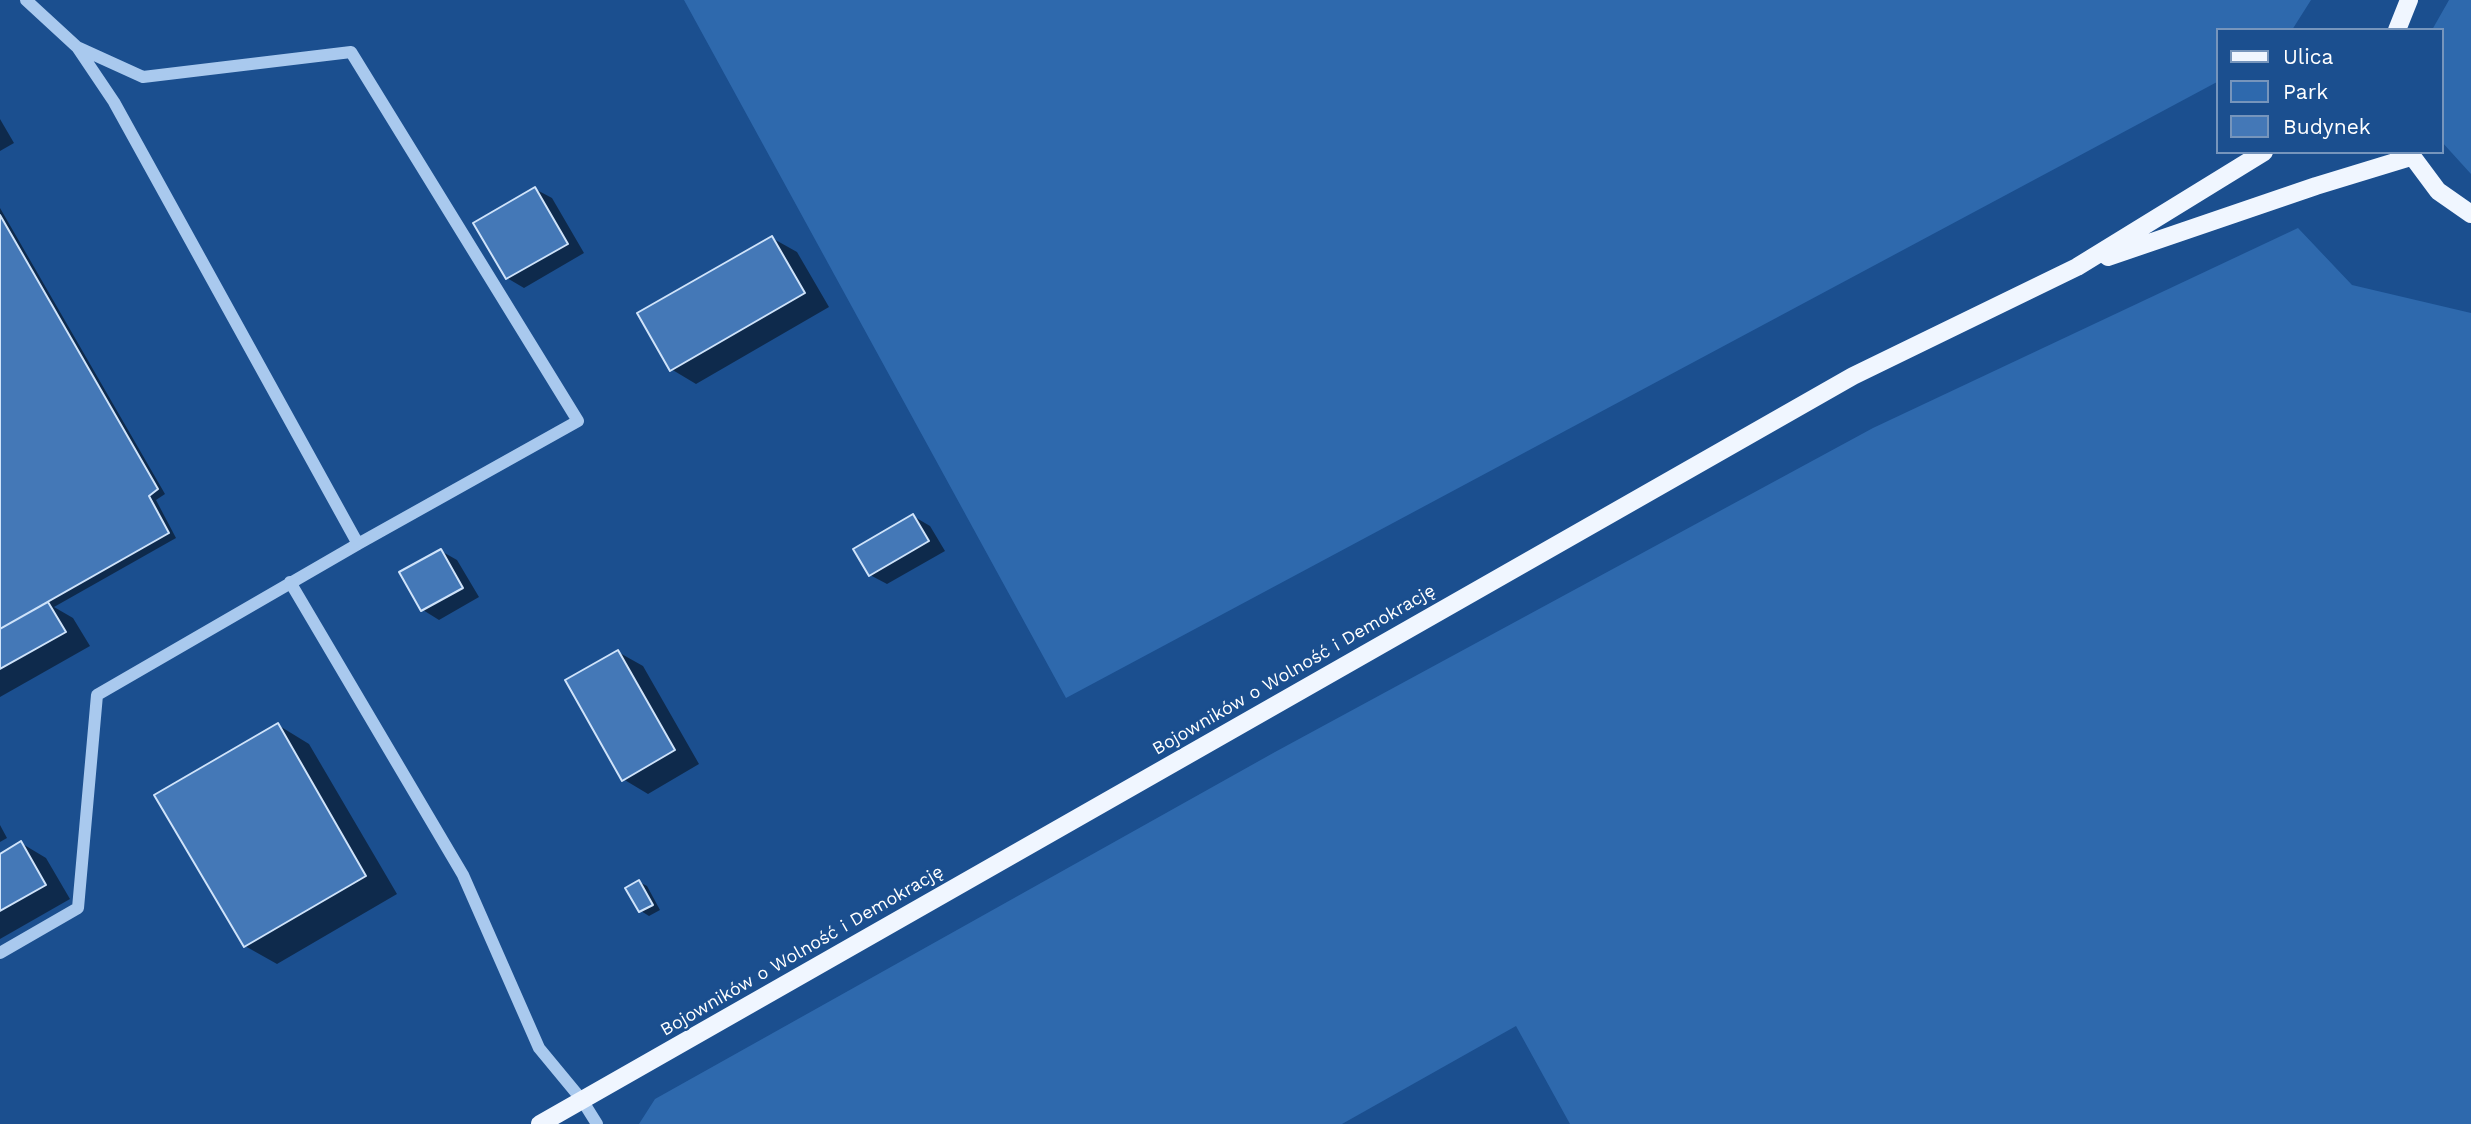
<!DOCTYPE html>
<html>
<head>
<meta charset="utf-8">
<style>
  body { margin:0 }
  #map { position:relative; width:2471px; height:1124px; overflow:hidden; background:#1b4f8f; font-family:"Work Sans",sans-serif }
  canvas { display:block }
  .legend { position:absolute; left:2216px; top:28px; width:228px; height:126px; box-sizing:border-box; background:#1b4f8f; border:2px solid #7695bc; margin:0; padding:9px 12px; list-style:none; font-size:21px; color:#fff }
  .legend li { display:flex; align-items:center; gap:14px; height:35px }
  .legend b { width:35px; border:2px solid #7695bc }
</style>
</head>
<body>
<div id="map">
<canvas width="2471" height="1124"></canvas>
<ul class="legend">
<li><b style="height:9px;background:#f0f6ff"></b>Ulica</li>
<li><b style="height:19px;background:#2e69ad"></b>Park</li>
<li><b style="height:19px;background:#4478b7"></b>Budynek</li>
</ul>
</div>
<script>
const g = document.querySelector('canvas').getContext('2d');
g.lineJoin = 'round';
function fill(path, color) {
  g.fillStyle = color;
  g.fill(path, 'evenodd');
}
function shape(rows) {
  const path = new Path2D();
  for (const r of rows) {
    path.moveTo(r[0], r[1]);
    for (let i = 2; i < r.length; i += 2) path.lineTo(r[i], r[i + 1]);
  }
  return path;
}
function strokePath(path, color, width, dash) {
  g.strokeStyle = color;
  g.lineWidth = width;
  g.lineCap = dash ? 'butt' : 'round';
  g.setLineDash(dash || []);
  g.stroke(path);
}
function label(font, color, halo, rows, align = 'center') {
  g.font = font + ' "Work Sans",sans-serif';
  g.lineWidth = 5;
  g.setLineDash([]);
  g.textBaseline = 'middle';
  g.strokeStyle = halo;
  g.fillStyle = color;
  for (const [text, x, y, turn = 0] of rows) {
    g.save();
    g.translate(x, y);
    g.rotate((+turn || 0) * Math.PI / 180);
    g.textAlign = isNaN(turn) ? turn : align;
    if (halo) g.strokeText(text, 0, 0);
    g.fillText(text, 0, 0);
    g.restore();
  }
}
const green = shape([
  [684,0,2311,0,2292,30,2217,30,2217,82,1066,698],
  [2449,0,2471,0,2471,174,2441,141,2441,30,2432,30],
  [2298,228,2352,285,2471,313,2471,1124,1570,1124,1516,1026,1342,1124,639,1124,655,1099,1275,752,1873,428]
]);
const shadow = shape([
  [0,119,14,143,0,151],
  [535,189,552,198,584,253,524,288,507,278],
  [0,208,165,494,156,500,176,538,54,607,73,618,90,646,0,697],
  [772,238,797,252,829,307,696,384,671,369],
  [913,516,930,526,945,551,887,584,870,575],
  [441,551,457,560,479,597,439,620,423,610],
  [618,652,643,666,699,764,648,794,623,779],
  [278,725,309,744,397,894,277,964,245,946],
  [0,825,7,838,0,842],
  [21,843,46,858,70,899,0,939,0,856],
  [639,882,647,886,660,910,649,916,641,911,627,888]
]);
const building = shape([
  [535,187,568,244,506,279,473,223,535,187],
  [0,215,158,489,149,496,169,533,0,629,0,215],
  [772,236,805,293,670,371,637,313,772,236],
  [913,514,929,541,869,576,853,549,913,514],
  [441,549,463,588,421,611,399,572,441,549],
  [48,602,66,632,0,669,0,629,48,602],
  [618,650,675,750,622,781,565,680,618,650],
  [278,723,366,876,244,947,154,795,278,723],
  [21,841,46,885,0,911,0,854,21,841],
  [639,880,653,905,639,912,625,888,639,880]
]);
const minor = shape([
  [26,0,77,47,114,102,358,544,578,421,351,52,143,77,77,47],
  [290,582,463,875,539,1048,582,1100,597,1124],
  [0,953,78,908,97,695,358,544]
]);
const major = shape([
  [2397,30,2409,0],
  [2409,152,2438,191,2471,214],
  [2108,257,2316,186,2411,157],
  [540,1124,1853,376,2077,267,2264,152]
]);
const streetNames = [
  ["Bojowników o Wolność i Demokrację",1294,670,-30],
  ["Bojowników o Wolność i Demokrację",802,951,-30]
];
fill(green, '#2e69ad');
fill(shadow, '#0007');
fill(building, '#4478b7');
strokePath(building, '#cfe3fa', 2);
strokePath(minor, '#a9c9ee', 12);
strokePath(major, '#f0f6ff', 18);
label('18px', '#fff', '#1b4f8f', streetNames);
</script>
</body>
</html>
